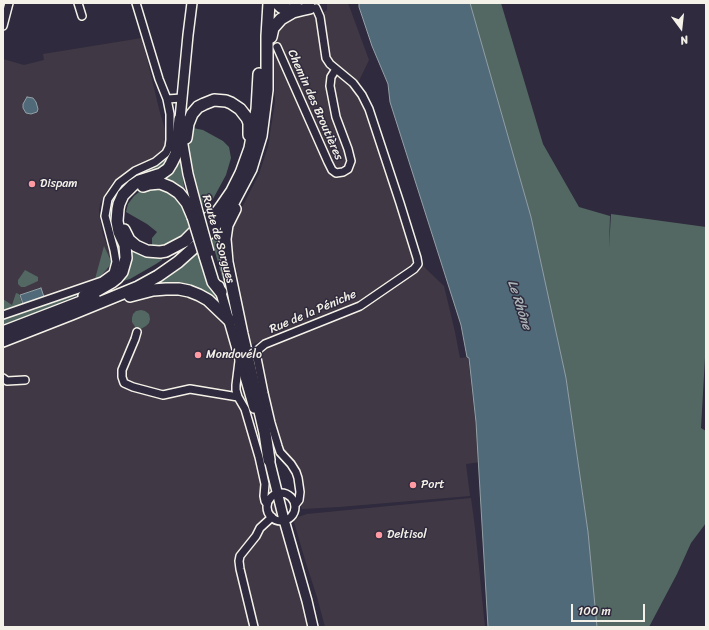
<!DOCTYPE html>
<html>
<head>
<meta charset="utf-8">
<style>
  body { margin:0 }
  #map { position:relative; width:709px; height:630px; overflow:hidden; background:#2f2a3d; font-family:Sriracha,sans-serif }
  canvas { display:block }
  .frame { position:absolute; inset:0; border:4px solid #f4f1e8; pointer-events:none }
  .north { position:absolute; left:661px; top:8px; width:40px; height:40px; -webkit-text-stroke:3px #2f2a3d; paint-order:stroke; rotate:165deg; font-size:11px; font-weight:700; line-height:16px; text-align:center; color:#f4f1e8 }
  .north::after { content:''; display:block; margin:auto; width:14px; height:18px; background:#f4f1e8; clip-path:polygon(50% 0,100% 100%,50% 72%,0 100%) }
  .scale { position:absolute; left:571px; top:604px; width:74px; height:18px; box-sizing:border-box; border:2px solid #f4f1e8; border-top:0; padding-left:5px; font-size:12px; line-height:14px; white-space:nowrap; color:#f4f1e8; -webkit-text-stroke:3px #2f2a3d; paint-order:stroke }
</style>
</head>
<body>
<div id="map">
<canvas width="709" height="630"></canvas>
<div class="frame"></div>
<div class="north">N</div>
<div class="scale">100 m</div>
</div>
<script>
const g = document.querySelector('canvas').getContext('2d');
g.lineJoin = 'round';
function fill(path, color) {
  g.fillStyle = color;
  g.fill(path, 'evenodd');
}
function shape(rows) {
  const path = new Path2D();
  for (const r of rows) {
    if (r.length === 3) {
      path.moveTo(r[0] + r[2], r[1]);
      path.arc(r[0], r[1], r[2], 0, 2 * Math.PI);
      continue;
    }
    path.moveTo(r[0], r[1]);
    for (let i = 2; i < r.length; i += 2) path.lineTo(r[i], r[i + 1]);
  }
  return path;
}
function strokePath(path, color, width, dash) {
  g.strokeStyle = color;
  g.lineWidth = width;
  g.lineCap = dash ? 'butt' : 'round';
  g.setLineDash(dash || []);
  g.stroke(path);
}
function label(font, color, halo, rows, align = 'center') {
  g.font = font + ' Sriracha,sans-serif';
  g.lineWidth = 3;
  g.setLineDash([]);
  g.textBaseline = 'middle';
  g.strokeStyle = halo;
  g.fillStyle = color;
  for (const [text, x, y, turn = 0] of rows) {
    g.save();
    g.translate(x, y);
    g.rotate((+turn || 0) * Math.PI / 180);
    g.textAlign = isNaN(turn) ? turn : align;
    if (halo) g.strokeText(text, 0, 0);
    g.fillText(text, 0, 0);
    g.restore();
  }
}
const built = shape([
  [327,3,348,3,369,60,355,89,372,126,413,260,412,264,364,299,350,307,251,345,232,247,232,231,235,221,259,174,268,147,275,102,274,68,274,34,283,20,309,12,316,17,327,10],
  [142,38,160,113,165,129,166,139,165,145,161,153,155,158,127,171,113,182,104,196,100,204,99,212,100,219,103,235,112,257,111,263,105,275,96,279,76,285,58,292,3,311,3,59,24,65,44,60,43,54],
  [422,265,444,286,455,332,460,358,468,357,480,462,466,464,470,496,339,507,302,509,294,488,294,476,279,455,282,449,260,357,267,347,374,299],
  [172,292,199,298,223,322,233,354,283,529,307,616,309,627,3,627,3,345,58,324,107,307,132,299],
  [471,498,475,528,485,627,325,627,317,597,305,560,294,522,298,517,307,514]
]);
const green = shape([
  [470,3,501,3,543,144,579,207,610,216,609,248,611,214,706,227,706,340,701,428,706,431,706,523,691,543,677,574,649,627,597,627,588,532,566,378,531,217],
  [173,110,174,110,176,142,174,153,171,161,166,168,158,172,139,178,130,184,123,190,118,198,116,206,114,217,114,226,123,250,124,254,122,265,121,270,118,274,108,282,100,286,3,326,3,317,93,287,109,279,115,274,119,268,119,256,117,245,112,235,108,217,109,206,113,194,119,187,125,181,134,175,160,163,167,157,171,151,173,142],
  [193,128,203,130,223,141,229,147,231,158,226,175,213,199,206,205,199,204,192,173,188,136],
  [179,160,180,161,185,192,163,178],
  [160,187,168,190,181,203,191,226,188,231,178,239,163,246,152,246,152,238,157,232,147,224,126,212,128,204,134,196,139,192],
  [225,223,244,353,211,238],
  [104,246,112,263,99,278,98,279,95,279],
  [133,248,163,256,162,260,156,264,130,279,123,281,131,259,131,251],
  [199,249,218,304,209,298,142,291],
  [25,270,38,277,38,281,25,287,21,287,18,284,18,280],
  [16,293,19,294,22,304,3,310,3,299,12,305],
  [141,310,145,311,149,314,150,319,149,323,146,326,139,330,137,330,132,322,132,318,133,314,136,311]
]);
const water = shape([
  [359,3,470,3,531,217,566,378,588,532,597,627,488,627,476,422,469,358,467,357,461,325,390,102,388,84,372,46,359,7,359,3],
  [27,97,33,98,36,102,38,109,37,112,31,114,26,113,23,108,23,104,27,97],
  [41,288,44,297,23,304,20,295,41,288]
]);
const minor = shape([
  [78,3,82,16],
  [136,3,159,79,167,99,182,98],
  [3,26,9,3],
  [277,47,328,162,332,170,336,173,343,172,348,169,351,161,348,149,336,117,330,86,331,77,336,69],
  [3,315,102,281,113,273,116,262,114,250,105,216,108,199,119,183,135,171,155,162,166,153,169,147,170,140,170,114,167,99],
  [137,332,135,339,122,370,122,377,124,383,133,387,163,395,190,389,238,397,245,409,259,457,265,484,264,496,265,501,267,504],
  [3,378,7,381,25,380],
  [238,397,236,390,236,385,239,361],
  [281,507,14],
  [295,505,299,500,300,492,298,478,296,472,291,464,280,452,278,446,271,423,264,393,257,358,257,353,259,349,265,344,360,306,414,269,418,264,417,258,400,203,369,109,362,95,353,83,330,64,326,58,320,17,316,8],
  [254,627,240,569,239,561,240,556,256,536,260,528,272,517]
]);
const major = shape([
  [192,3,188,35,180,119,182,139,188,174,198,212],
  [219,286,254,408],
  [268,455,284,520,307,601,313,627]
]);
const highway = shape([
  [277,3,281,7,285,9,290,10,297,8],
  [271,37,273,28,281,19,293,12,301,10,310,8],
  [186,138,188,124,192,114,198,107,204,104,214,100,226,101,231,103,240,109,247,118,249,123,249,135],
  [143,186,149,184,160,183,170,187,179,193,187,203,193,217],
  [235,209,227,225,225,239,227,262,242,334,265,433,269,460],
  [215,215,221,207,232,191,241,173,250,148,257,109,259,74],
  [124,230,129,240,136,246,147,251,160,252,166,251,185,241,208,218,218,212],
  [205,256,213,282,221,292],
  [84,296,98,290,112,282,117,278,122,272,126,258,125,245,119,232,117,221,118,209,119,204,123,195,133,185,139,181,161,174,168,169,171,164,176,154,180,119],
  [130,296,153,290,166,289,179,289,189,291,199,295,208,300,230,321],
  [3,332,94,297],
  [3,341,72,314,138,287,158,276,178,262,197,245,210,232,232,205,251,169,261,136,267,90,267,36,269,3]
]);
const majorBridge = shape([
  [198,212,209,252]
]);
const highwayBridge = shape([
  [193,217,205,256]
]);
const markers = [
  [32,184,4,"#ff9aa2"],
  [198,355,4,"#ff9aa2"],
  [413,485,4,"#ff9aa2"],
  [379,535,4,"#ff9aa2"]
];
const streetNames = [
  ["Chemin des Broutières",315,105,66],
  ["Route de Sorgues",218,239,74],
  ["Rue de la Péniche",313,312,-23]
];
const poiNames = [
  ["Dispam",40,184],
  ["Mondovélo",206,355],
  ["Port",421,485],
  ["Deltisol",387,535]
];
const waterNames = [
  ["Le Rhône",519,305,72]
];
fill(built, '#403844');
fill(green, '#536862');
fill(water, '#516a79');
strokePath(water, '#92a0a5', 1);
strokePath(minor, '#f4f1e8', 10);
strokePath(major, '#f4f1e8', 12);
strokePath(highway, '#f4f1e8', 14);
strokePath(minor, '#2f2a3d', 7);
strokePath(major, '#2f2a3d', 9);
strokePath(highway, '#2f2a3d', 11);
strokePath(majorBridge, '#f4f1e8', 12, []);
strokePath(highwayBridge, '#f4f1e8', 14, []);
strokePath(majorBridge, '#2f2a3d', 9);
strokePath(highwayBridge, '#2f2a3d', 11);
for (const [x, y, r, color] of markers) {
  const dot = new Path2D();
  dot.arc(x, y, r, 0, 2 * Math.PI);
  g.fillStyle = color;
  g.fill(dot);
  strokePath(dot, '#2f2a3d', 1.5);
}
label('12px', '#f4f1e8', '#2f2a3d', streetNames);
label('12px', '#f4f1e8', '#2f2a3d', poiNames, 'left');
label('italic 13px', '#abb4b6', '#2f2a3d', waterNames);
</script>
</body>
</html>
